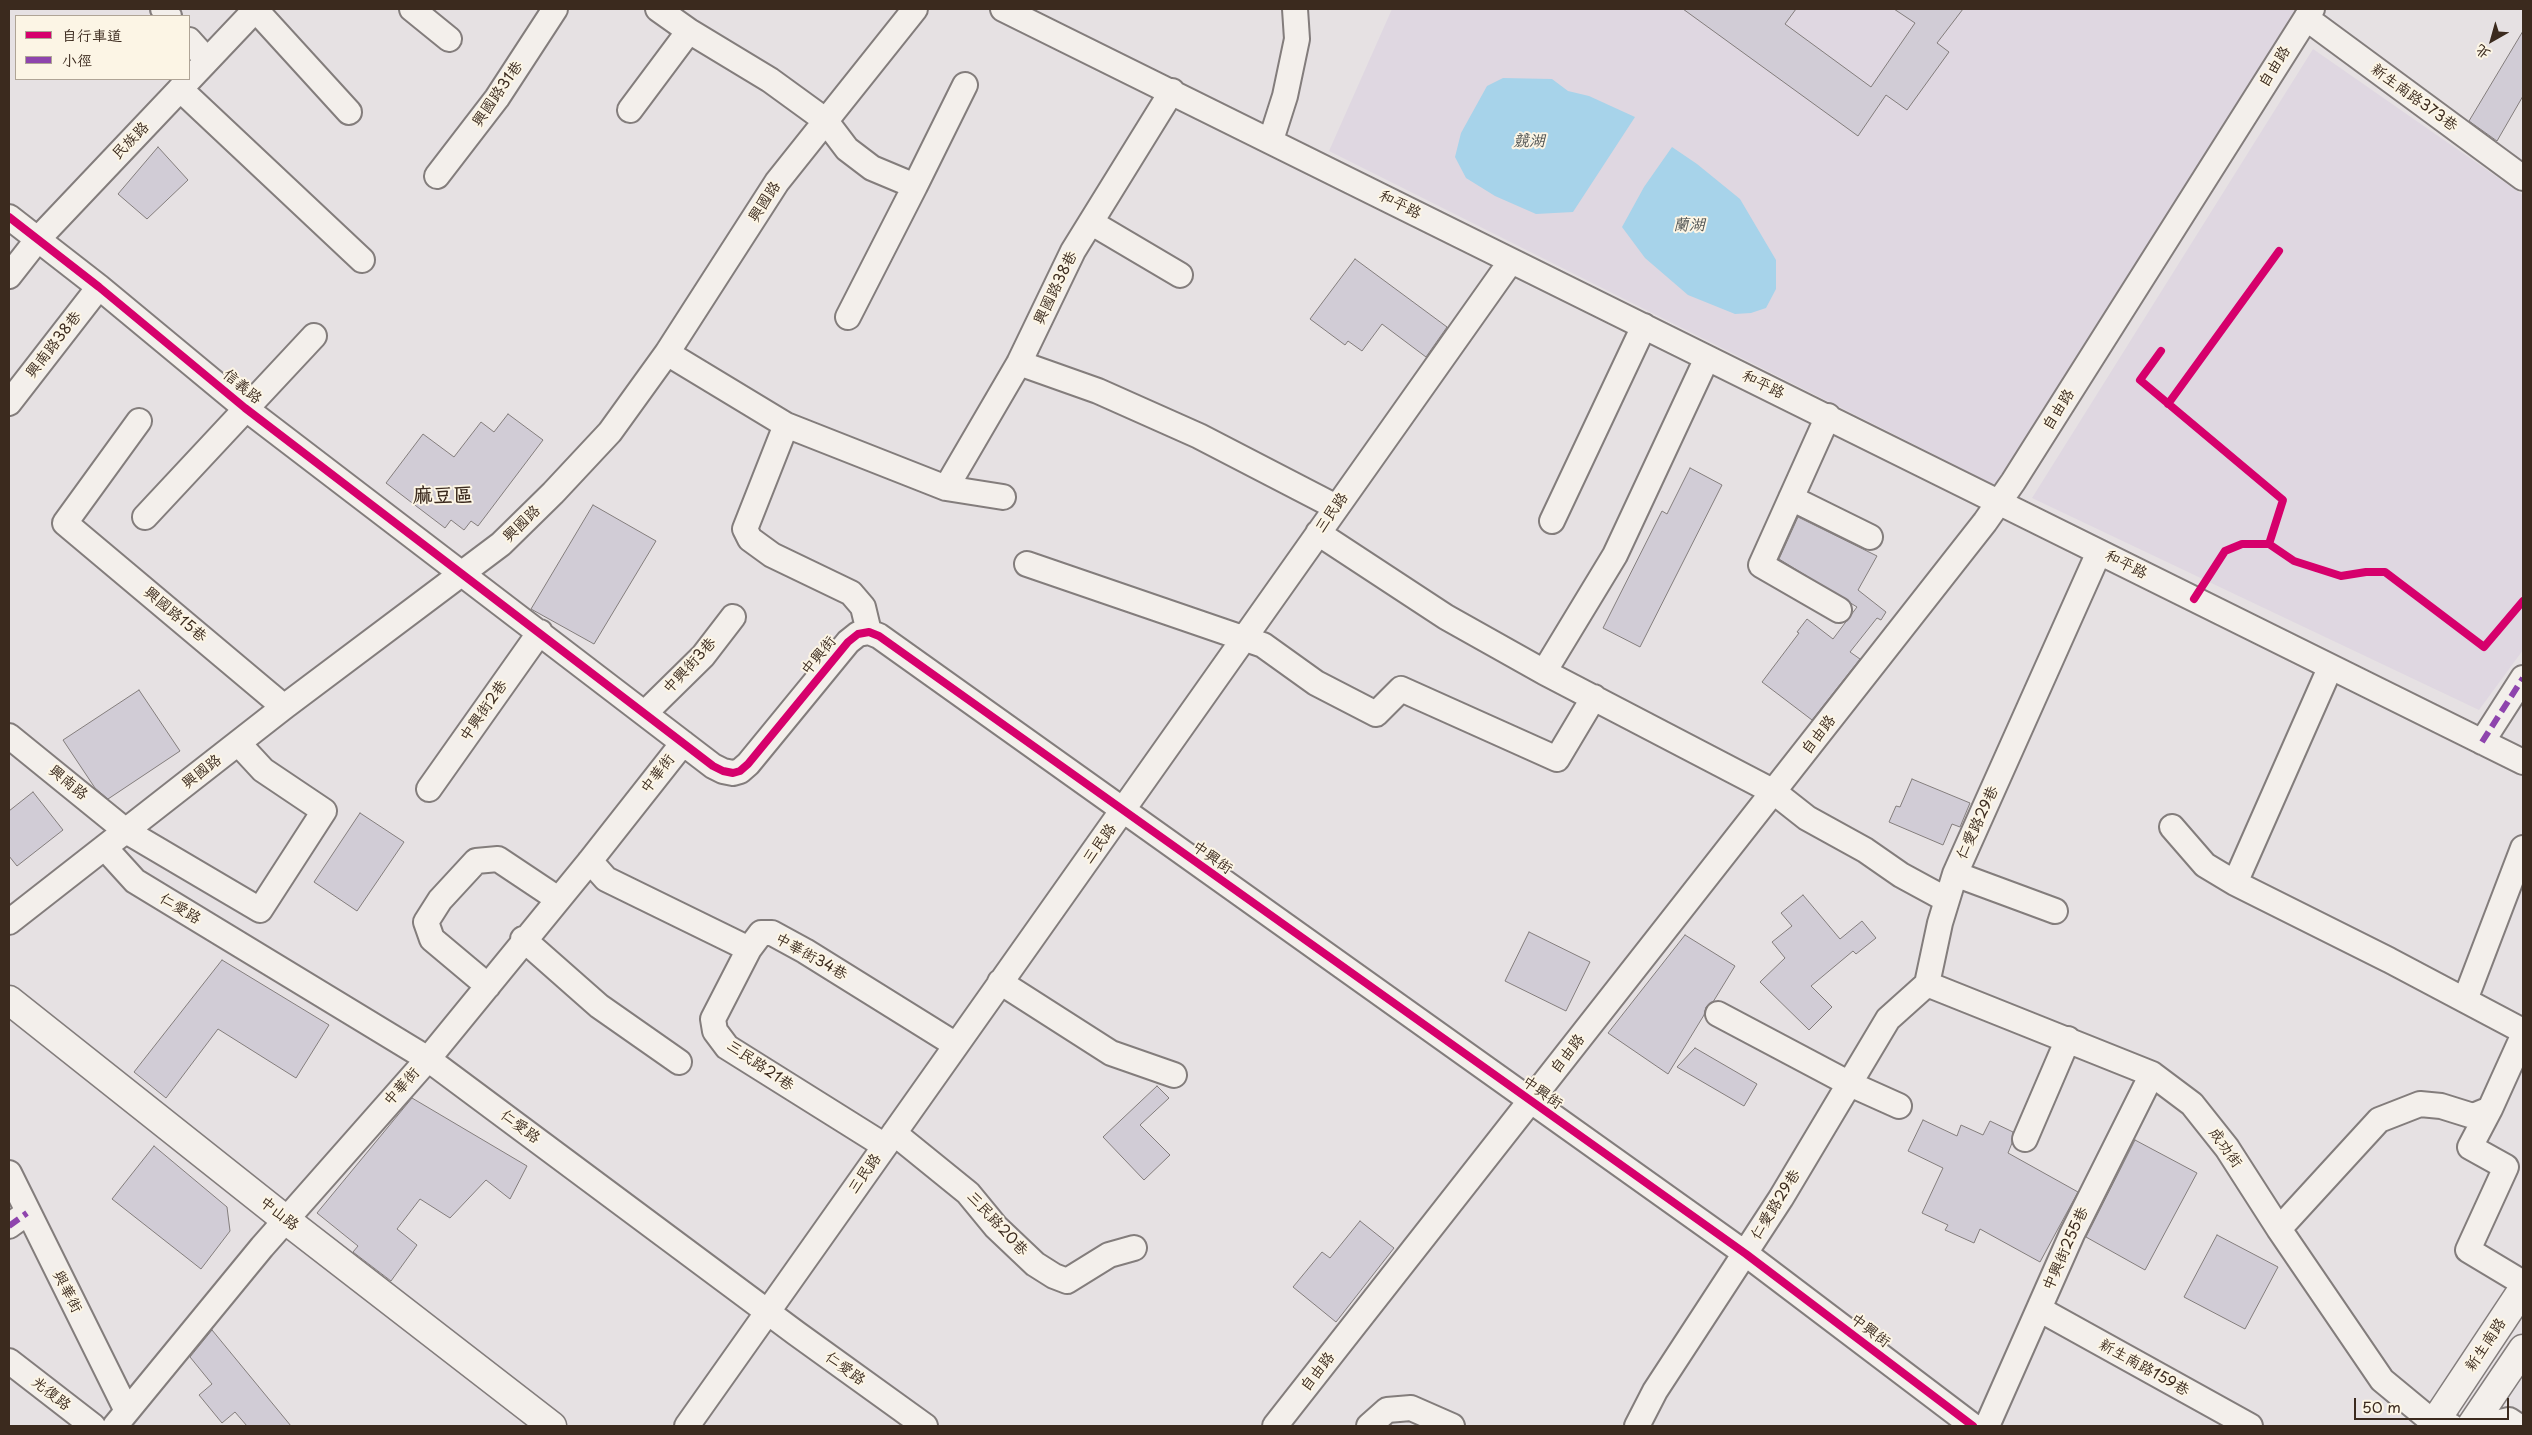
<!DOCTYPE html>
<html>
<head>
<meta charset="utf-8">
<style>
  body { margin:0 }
  #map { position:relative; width:2532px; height:1435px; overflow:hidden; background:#e6e1e3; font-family:"Playpen Sans","LXGW WenKai TC",sans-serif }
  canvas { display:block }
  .frame { position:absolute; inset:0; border:10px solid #3b2a1e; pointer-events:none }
  .legend { position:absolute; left:15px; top:15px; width:175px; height:65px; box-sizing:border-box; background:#fcf5e5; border:1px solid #afa495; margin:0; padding:6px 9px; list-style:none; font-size:15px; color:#3b2a1e }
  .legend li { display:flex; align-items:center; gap:10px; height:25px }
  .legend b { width:25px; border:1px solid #afa495 }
  .north { position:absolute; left:2467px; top:15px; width:50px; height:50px; -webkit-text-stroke:4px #fcf5e5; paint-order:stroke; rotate:218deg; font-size:14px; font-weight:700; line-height:20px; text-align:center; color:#3b2a1e }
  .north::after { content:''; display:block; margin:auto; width:18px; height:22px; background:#3b2a1e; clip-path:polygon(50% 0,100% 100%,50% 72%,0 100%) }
  .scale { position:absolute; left:2354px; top:1398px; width:155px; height:22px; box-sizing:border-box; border:2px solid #3b2a1e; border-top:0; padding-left:6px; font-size:15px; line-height:18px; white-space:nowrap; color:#3b2a1e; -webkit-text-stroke:4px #fcf5e5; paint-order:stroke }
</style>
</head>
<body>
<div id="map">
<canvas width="2532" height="1435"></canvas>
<div class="frame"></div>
<ul class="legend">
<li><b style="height:6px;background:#d6006c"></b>自行車道</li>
<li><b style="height:6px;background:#8e44ad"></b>小徑</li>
</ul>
<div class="north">北</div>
<div class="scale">50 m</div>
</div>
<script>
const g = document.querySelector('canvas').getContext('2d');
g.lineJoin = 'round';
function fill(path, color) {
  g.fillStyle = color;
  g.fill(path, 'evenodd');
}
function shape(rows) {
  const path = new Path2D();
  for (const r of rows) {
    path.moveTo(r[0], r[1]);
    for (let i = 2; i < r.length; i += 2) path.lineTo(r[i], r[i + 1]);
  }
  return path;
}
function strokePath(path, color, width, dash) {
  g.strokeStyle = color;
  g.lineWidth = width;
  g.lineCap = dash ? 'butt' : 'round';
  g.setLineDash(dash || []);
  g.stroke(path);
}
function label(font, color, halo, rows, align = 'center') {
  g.font = font + ' "Playpen Sans","LXGW WenKai TC",sans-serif';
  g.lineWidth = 4;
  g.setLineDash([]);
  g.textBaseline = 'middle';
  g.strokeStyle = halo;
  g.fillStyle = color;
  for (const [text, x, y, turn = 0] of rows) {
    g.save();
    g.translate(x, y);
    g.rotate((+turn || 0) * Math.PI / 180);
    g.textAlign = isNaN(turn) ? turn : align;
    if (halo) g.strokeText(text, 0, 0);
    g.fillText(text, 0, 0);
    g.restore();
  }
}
const built = shape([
  [1392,9,2303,9,1997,486,1329,151],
  [2313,49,2523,195,2523,650,2479,710,2032,498]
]);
const water = shape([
  [1503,78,1552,79,1568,91,1589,96,1635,117,1573,212,1536,214,1495,196,1466,178,1455,157,1461,133,1487,86],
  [1672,147,1697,164,1740,199,1776,260,1776,289,1766,308,1751,313,1735,314,1688,295,1645,258,1622,227,1644,187]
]);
const building = shape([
  [1683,9,1796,9,1785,24,1871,87,1915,23,1894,9,1963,9,1937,43,1949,52,1907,110,1886,95,1858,136,1683,9],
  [2523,31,2523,96,2497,141,2469,121,2523,31],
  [158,147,188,180,147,219,118,194,158,147],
  [1355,259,1447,327,1426,357,1382,324,1362,351,1348,341,1345,345,1310,319,1355,259],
  [508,414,543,440,478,526,471,521,464,530,451,520,445,528,386,483,423,434,454,457,481,422,494,432,508,414],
  [1690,468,1722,485,1640,647,1603,628,1662,511,1667,514,1690,468],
  [593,505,656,541,594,644,531,609,593,505],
  [1798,517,1877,556,1858,590,1886,612,1881,620,1877,618,1850,652,1860,659,1812,720,1762,682,1799,633,1797,632,1807,619,1833,639,1857,607,1779,559,1798,517],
  [139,690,180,751,108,799,95,788,63,740,139,690],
  [1912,779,1970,803,1960,827,1952,824,1943,845,1889,822,1896,806,1900,807,1912,779],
  [33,792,63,830,17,866,9,856,9,811,33,792],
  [360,813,404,842,357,911,314,882,360,813],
  [1803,895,1840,939,1862,921,1876,938,1856,954,1853,951,1811,986,1832,1007,1809,1030,1760,982,1785,958,1772,942,1792,926,1781,913,1803,895],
  [1529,932,1590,962,1566,1011,1505,981,1529,932],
  [1685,935,1735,966,1713,1002,1706,1007,1704,1015,1668,1074,1608,1033,1685,935],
  [222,960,329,1025,296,1078,218,1029,166,1098,134,1072,222,960],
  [1695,1048,1757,1084,1744,1106,1677,1067,1695,1048],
  [1157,1086,1169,1098,1140,1125,1170,1155,1144,1180,1103,1137,1157,1086],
  [412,1098,527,1166,510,1199,486,1180,450,1218,420,1199,397,1229,417,1245,391,1281,353,1252,358,1246,317,1213,412,1098],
  [1923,1120,1957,1136,1961,1125,1983,1135,1990,1121,2013,1132,2012,1143,2008,1153,2078,1192,2040,1262,1980,1229,1974,1243,1945,1230,1948,1225,1922,1213,1943,1168,1908,1151,1923,1120],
  [2135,1140,2197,1173,2145,1270,2086,1237,2135,1140],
  [154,1146,227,1207,230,1231,201,1269,112,1199,154,1146],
  [1360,1221,1394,1248,1336,1322,1293,1287,1322,1252,1330,1258,1360,1221],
  [2217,1235,2278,1267,2245,1329,2184,1297,2217,1235],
  [212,1330,291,1426,247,1426,235,1412,222,1423,199,1395,212,1384,190,1357,212,1330]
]);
const minor = shape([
  [163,9,169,16],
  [255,9,349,112],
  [412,9,449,39],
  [658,9,689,31,770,80,825,120,847,149,872,168,915,186,965,85],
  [1003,9,2523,762],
  [2306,18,2523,178],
  [189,40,207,60],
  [180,89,362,260],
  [630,110,689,31],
  [1271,140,1285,96,1297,39,1295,9],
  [437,176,497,98,555,9],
  [9,217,99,287,245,408,713,766,723,771,733,773,740,771,748,764,848,642,858,634,869,632,879,636,1746,1254,1973,1426],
  [1092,223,1180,275],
  [9,276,38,239,256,9],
  [848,317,915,186],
  [667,353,786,425,946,488,1003,497],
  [1019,363,1098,391,1199,436,1336,507],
  [9,403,99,287],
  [1828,416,1761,565,1839,610],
  [139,421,65,523,284,707],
  [786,425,745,529,750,539,772,555,851,593,863,607,869,632],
  [946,488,1019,363,1073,251,1172,91],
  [1791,498,1870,537],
  [145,517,314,336],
  [1552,521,1644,326],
  [1318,533,1446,617,1544,672,1774,792,1807,818,1865,850,1901,875,1947,900],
  [1027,564,1263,645,1316,683,1376,714,1401,689,1557,759,1594,697],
  [1544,672,1615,555,1707,358],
  [645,713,703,656,733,617],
  [9,736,126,831,260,910,324,811,263,770,238,743],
  [2482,742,2523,678],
  [429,789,540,632],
  [2172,827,2205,865,2235,883,2389,960,2523,1031],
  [105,848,135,881,428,1059,796,1333,925,1426],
  [590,861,606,879,749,949],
  [1955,874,2055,911],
  [2235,883,2330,668],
  [9,922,284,707,501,544,553,493,610,432,667,353,777,182,915,9],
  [523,939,599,1006,679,1062],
  [1000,982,1111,1053,1174,1075],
  [1927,984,2152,1074,2192,1104,2227,1148,2279,1229,2382,1380,2434,1423,2451,1426],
  [488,986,432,939,426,922,440,900,476,861,498,859,558,899],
  [2465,1000,2523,848],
  [1718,1014,1850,1084,1899,1106],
  [2490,1109,2470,1147,2506,1167,2468,1250,2523,1283],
  [894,1133,968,1193,996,1227,1035,1264,1054,1276,1067,1281,1109,1255,1134,1248],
  [2025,1139,2068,1039],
  [885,1146,727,1047,715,1031,713,1019,749,949,761,933,772,933,805,951,956,1045],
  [9,1173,127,1411],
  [9,1226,27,1213],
  [2279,1229,2379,1120,2420,1104,2441,1106,2473,1116,2490,1109,2523,1036],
  [2039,1309,2250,1426],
  [9,1361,93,1426],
  [115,1426,262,1247,428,1059,590,861,683,743],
  [687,1426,1511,261],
  [1275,1426,1985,522,2013,482,2312,9],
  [1369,1426,1387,1410,1411,1408,1452,1426],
  [1637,1426,1655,1391,1781,1198,1888,1019,1927,984,1940,923,1955,874,2099,552],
  [1987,1426,2072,1234,2152,1074],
  [2483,1426,2509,1420,2518,1426]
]);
const major = shape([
  [9,1000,286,1220,552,1426],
  [2432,1426,2523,1289],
  [2471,1426,2523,1349]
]);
const quiet = shape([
  [2482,742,2523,678],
  [9,1226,27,1213]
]);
const cycleway = shape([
  [9,217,99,287,245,408,713,766,723,771,733,773,740,771,748,764,848,642,858,634,869,632,879,636,1746,1254,1973,1426],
  [2161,351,2140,380,2283,500,2269,544,2242,544,2225,551,2194,599],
  [2168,404,2279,251],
  [2269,544,2294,561,2341,576,2366,572,2385,572,2484,647,2523,601]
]);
const streetNames = [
  ["自由路",2275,67,-58],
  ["興國路31巷",498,94,-55],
  ["新生南路373巷",2414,98,36],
  ["民族路",131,141,-46],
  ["興國路",765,202,-57],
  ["和平路",1400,205,27],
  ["興國路38巷",1056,288,-64],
  ["興南路38巷",54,345,-52],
  ["和平路",1763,385,26],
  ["信義路",242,387,39],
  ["自由路",2059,410,-58],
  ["三民路",1332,513,-55],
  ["興國路",522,524,-44],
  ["和平路",2126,565,27],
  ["興國路15巷",175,615,40],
  ["中興街",819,656,-51],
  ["中興街3巷",690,666,-47],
  ["中興街2巷",484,711,-55],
  ["自由路",1819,735,-52],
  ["興國路",202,772,-38],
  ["中華街",658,774,-52],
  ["興南路",68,783,39],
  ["仁愛路29巷",1978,823,-65],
  ["三民路",1100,844,-54],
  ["中興街",1212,858,35],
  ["仁愛路",180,909,31],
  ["中華街34巷",811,957,29],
  ["自由路",1568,1054,-52],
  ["三民路21巷",760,1066,34],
  ["中華街",402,1087,-48],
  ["中興街",1542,1093,35],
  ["仁愛路",520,1127,37],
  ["成功街",2225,1148,54],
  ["三民路",865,1174,-55],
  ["仁愛路29巷",1776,1205,-58],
  ["中山路",279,1214,38],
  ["三民路20巷",997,1224,47],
  ["中興街255巷",2066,1249,-66],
  ["與華街",67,1292,63],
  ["中興街",1870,1331,37],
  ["新生南路",2486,1345,-56],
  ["新生南路159巷",2144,1368,29],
  ["仁愛路",845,1369,36],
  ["自由路",1318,1372,-52],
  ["光復路",51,1394,38]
];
const waterNames = [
  ["競湖",1529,142],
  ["蘭湖",1689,226]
];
const districtNames = [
  ["麻豆區",443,496]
];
fill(built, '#dfd7e1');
fill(water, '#a7d3ea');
fill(building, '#d1ccd6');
strokePath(building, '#837d7c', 1);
strokePath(minor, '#837d7c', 28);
strokePath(major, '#837d7c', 31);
strokePath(minor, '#f3efeb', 24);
strokePath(major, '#f3efeb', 28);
strokePath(quiet, '#8e44ad', 6, [12, 6]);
strokePath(cycleway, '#d6006c', 8);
label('15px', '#3b2a1e', '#fcf5e5', streetNames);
label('italic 16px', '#4f5352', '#fcf5e5', waterNames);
label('bold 20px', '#3b2a1e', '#fcf5e5', districtNames);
</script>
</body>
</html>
